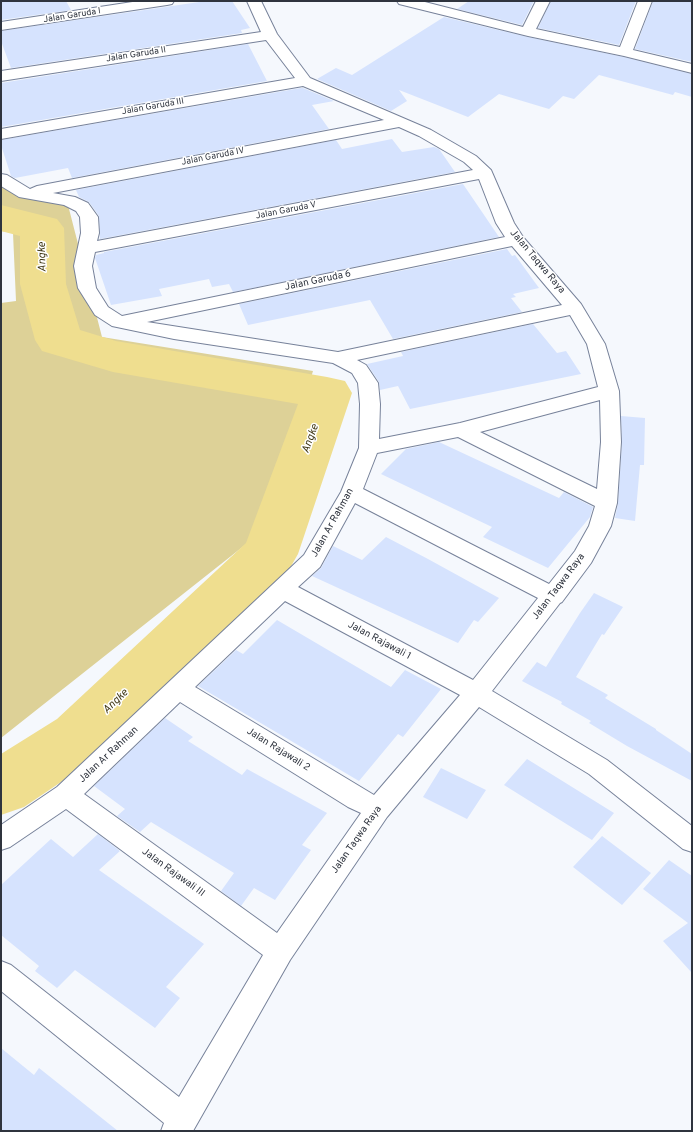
<!DOCTYPE html>
<html>
<head>
<meta charset="utf-8">
<style>
  body { margin:0 }
  #map { position:relative; width:693px; height:1132px; overflow:hidden; background:#f5f8fd; font-family:Overpass,sans-serif }
  canvas { display:block }
  .frame { position:absolute; inset:0; border:2px solid #2f343e; pointer-events:none }
</style>
</head>
<body>
<div id="map">
<canvas width="693" height="1132"></canvas>
<div class="frame"></div>
</div>
<script>
const g = document.querySelector('canvas').getContext('2d');
g.lineJoin = 'round';
function fill(path, color) {
  g.fillStyle = color;
  g.fill(path, 'evenodd');
}
function shape(rows) {
  const path = new Path2D();
  for (const r of rows) {
    path.moveTo(r[0], r[1]);
    for (let i = 2; i < r.length; i += 2) path.lineTo(r[i], r[i + 1]);
  }
  return path;
}
function strokePath(path, color, width, dash) {
  g.strokeStyle = color;
  g.lineWidth = width;
  g.lineCap = dash ? 'butt' : 'round';
  g.setLineDash(dash || []);
  g.stroke(path);
}
function label(font, color, halo, rows, align = 'center') {
  g.font = font + ' Overpass,sans-serif';
  g.lineWidth = 3;
  g.setLineDash([]);
  g.textBaseline = 'middle';
  g.strokeStyle = halo;
  g.fillStyle = color;
  for (const [text, x, y, turn = 0] of rows) {
    g.save();
    g.translate(x, y);
    g.rotate((+turn || 0) * Math.PI / 180);
    g.textAlign = isNaN(turn) ? turn : align;
    if (halo) g.strokeText(text, 0, 0);
    g.fillText(text, 0, 0);
    g.restore();
  }
}
const green = shape([
  [1,174,24,188,68,205,102,337,313,371,264,530,1,738,1,303,16,301,13,233,1,231]
]);
const river = shape([
  [1,205,57,219,64,228,66,284,80,330,116,341,327,377,345,381,352,393,298,554,290,568,101,755,24,807,1,815,1,754,57,719,246,543,298,404,113,372,42,351,35,340,20,284,20,236,1,231,1,205]
]);
const building = shape([
  [1,1,66,1,71,10,1,20],
  [206,1,232,1,250,28,241,30,242,33,11,68,1,41,1,31],
  [469,1,534,1,522,25,457,9],
  [551,1,636,1,619,45,538,28],
  [653,1,692,1,692,62,635,49],
  [444,17,528,37,624,57,692,74,692,97,675,92,673,95,599,75,574,99,563,96,549,109,499,94,468,117,399,90,407,101,391,111,317,79,336,68,352,75],
  [248,44,267,81,1,127,1,83],
  [301,88,303,88,334,101,312,105,329,129,72,178,68,168,15,178,11,176,1,145,1,140],
  [392,139,402,152,434,147,439,149,455,172,100,239,99,216,89,202,79,197,76,190,336,140,342,149],
  [463,184,499,237,233,292,229,284,212,287,209,279,159,289,162,296,111,305,95,258,96,255,104,253,104,252],
  [507,249,512,256,515,255,539,288,513,294,516,297,511,298,522,312,393,339,370,300,248,325,239,304],
  [533,324,557,353,566,351,581,374,410,409,398,386,380,390,379,382,367,364,403,356,401,352],
  [621,416,645,418,644,465,640,465,635,521,615,518,618,503,622,442],
  [439,442,559,498,564,492,593,507,590,517,548,568,483,537,492,527,381,474,406,449],
  [386,537,428,559,499,598,478,622,474,620,458,643,312,576,321,568,333,546,362,560],
  [594,593,623,607,604,635,602,634,576,677,608,695,605,698,656,729,656,730,692,754,692,781,627,746,589,723,591,721,561,704,562,702,522,681,537,662,546,667,580,613],
  [277,620,391,687,405,670,441,689,403,737,398,734,359,781,198,686,236,650,243,654],
  [165,718,193,737,188,741,242,775,247,769,327,813,302,845,311,850,275,900,254,888,241,906,221,891,234,873,151,822,140,832,117,816,125,809,94,786],
  [527,759,614,813,592,840,504,785],
  [441,768,486,790,467,819,423,797],
  [98,834,120,851,99,870,204,944,166,987,180,998,155,1028,75,970,57,988,35,971,39,966,1,935,1,885,51,839,73,857],
  [602,836,651,873,622,905,573,867],
  [669,860,692,876,692,973,663,941,688,923,643,889],
  [1,1048,34,1075,39,1068,118,1131,1,1131]
]);
const minor = shape([
  [139,1,174,1,172,4,167,5,1,30,1,22,139,1],
  [247,1,261,1,277,34,310,78,431,130,476,156,491,170,514,223,523,237,581,304,605,344,619,391,621,442,617,503,611,526,591,563,562,602,560,603,492,691,607,760,692,826,692,852,683,849,589,774,479,707,387,817,290,960,193,1131,161,1131,164,1123,1,991,1,961,11,965,179,1097,263,955,66,809,10,847,1,850,1,825,57,787,304,555,341,492,359,448,360,404,358,383,352,373,333,363,174,339,112,326,95,315,78,288,74,266,81,233,80,217,76,211,64,205,19,197,1,186,1,174,7,175,30,189,37,186,384,120,303,86,1,139,1,129,295,78,266,40,1,81,1,71,261,32,247,1],
  [399,127,419,136,464,162,473,170,97,241,99,233,98,217,88,203,75,197,53,193,399,127],
  [479,179,496,223,505,237,122,316,108,307,96,288,92,266,95,252,479,179],
  [512,246,562,305,338,352,147,322,512,246],
  [570,315,587,344,598,387,460,423,379,439,380,404,378,383,366,365,357,360,570,315],
  [600,400,601,442,597,489,480,432,600,400],
  [458,437,595,506,589,526,575,551,549,584,363,489,377,453,458,437],
  [355,503,538,598,473,680,298,587,320,567,355,503],
  [285,601,460,695,374,795,195,687,285,601],
  [180,702,348,807,361,813,277,933,84,794,180,702],
  [397,1,421,1,523,27,536,1,550,1,536,29,620,47,638,1,652,1,633,50,692,64,692,73,624,56,528,36,399,4,397,1]
]);
const farStreetnames = [
  ["Jalan Garuda I",72,16,-9],
  ["Jalan Garuda II",136,55,-9],
  ["Jalan Garuda III",153,107,-10],
  ["Jalan Garuda IV",213,157,-11],
  ["Jalan Garuda V",286,211,-11]
];
const streetNames = [
  ["Jalan Taqwa Raya",537,262,50],
  ["Jalan Garuda 6",318,281,-12],
  ["Jalan Ar Rahman",333,523,-61],
  ["Jalan Taqwa Raya",559,587,-53],
  ["Jalan Rajawali 1",379,641,28],
  ["Jalan Rajawali 2",278,750,32],
  ["Jalan Ar Rahman",109,755,-43],
  ["Jalan Taqwa Raya",357,840,-55],
  ["Jalan Rajawali III",173,873,36]
];
const waterNames = [
  ["Angke",43,257,-91],
  ["Angke",311,439,-70],
  ["Angke",116,702,-44]
];
fill(green, '#ddd197');
fill(river, '#efde8f');
fill(building, '#d6e3fe');
strokePath(minor, '#77829a', 2);
fill(minor, '#fff');
label('9px', '#2f343e', '#fff', farStreetnames);
label('10px', '#2f343e', '#fff', streetNames);
label('italic 11px', '#403816', '#fff', waterNames);
</script>
</body>
</html>
